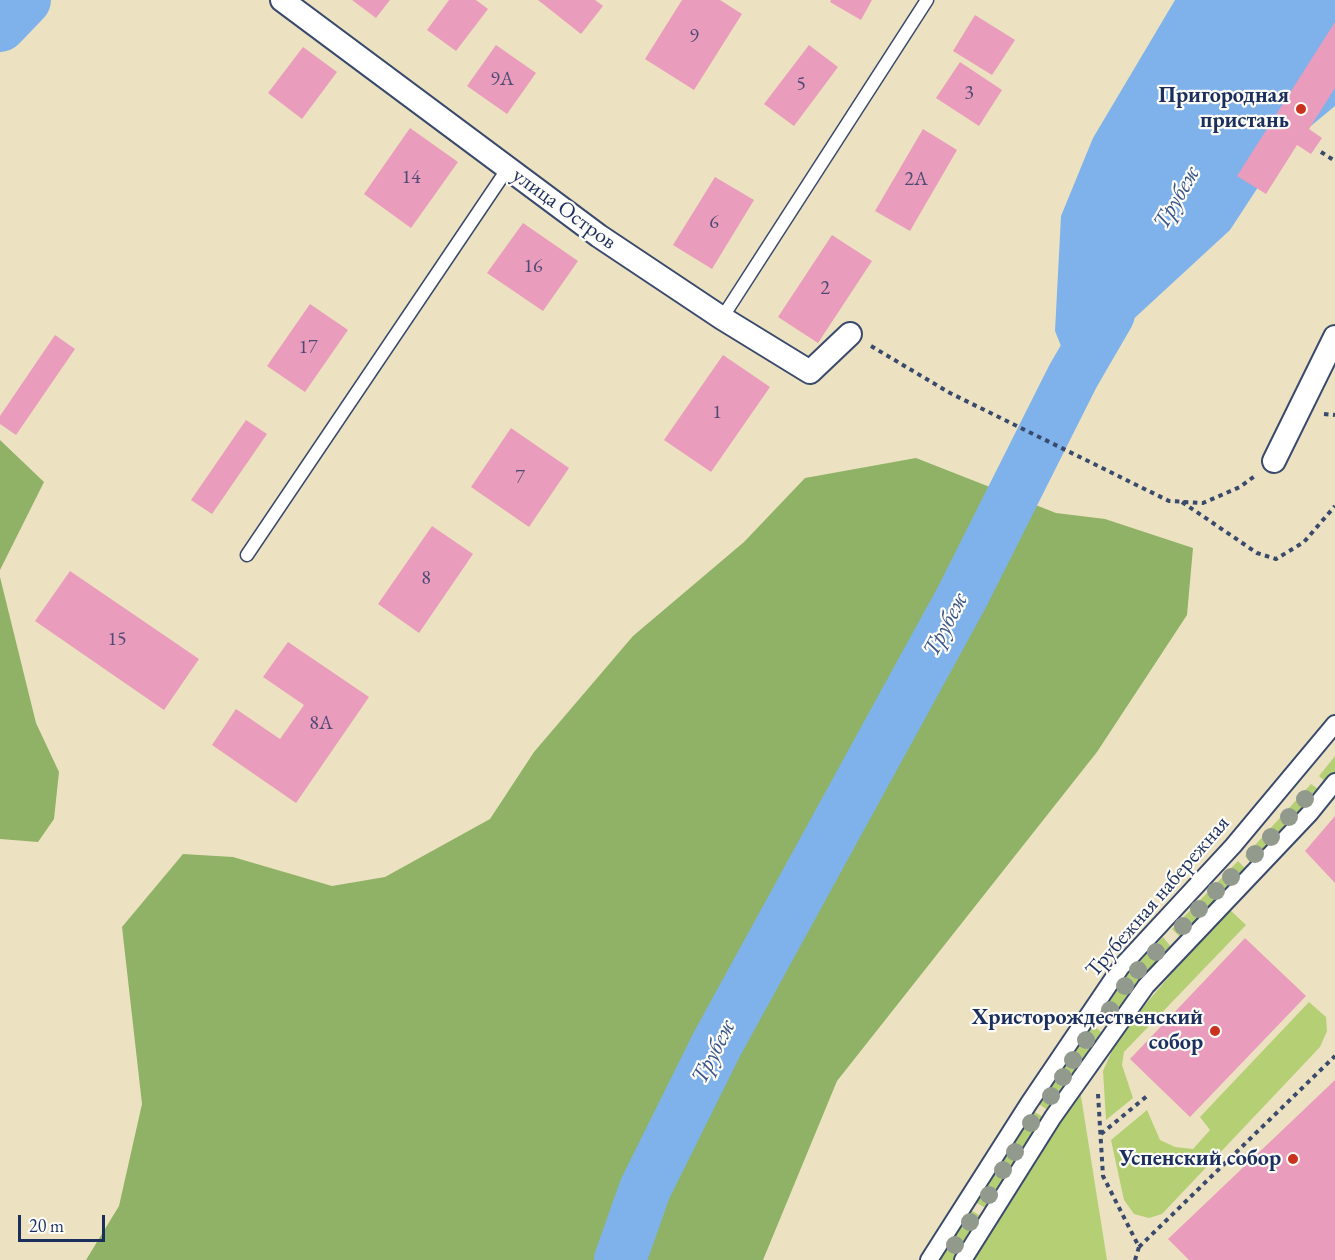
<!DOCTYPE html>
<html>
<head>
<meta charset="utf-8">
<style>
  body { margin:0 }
  #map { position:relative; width:1335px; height:1260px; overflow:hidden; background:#ece2c1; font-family:"EB Garamond",serif }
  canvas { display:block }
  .scale { position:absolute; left:18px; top:1215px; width:87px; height:27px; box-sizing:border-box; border:3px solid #1b2f5e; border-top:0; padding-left:8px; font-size:18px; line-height:21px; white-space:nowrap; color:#1b2f5e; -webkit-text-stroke:4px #fdfcf7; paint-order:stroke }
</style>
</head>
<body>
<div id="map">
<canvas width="1335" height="1260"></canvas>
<div class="scale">20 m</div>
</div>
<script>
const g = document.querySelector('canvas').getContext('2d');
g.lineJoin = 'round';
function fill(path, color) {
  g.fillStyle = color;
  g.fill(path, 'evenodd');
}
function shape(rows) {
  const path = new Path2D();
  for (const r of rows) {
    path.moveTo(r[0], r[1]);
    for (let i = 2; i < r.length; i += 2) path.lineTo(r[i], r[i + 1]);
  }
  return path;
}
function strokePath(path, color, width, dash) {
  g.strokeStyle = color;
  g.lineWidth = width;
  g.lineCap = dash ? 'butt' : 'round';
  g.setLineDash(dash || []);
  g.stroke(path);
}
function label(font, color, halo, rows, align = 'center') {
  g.font = font + ' "EB Garamond",serif';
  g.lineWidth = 4.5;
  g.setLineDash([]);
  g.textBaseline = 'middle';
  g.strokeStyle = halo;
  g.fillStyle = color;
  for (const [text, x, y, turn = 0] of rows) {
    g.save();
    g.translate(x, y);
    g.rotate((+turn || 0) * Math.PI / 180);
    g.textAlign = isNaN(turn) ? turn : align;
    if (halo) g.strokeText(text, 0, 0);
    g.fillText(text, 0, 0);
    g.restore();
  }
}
const green = shape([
  [1335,756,1335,776,1328,784,1319,776],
  [1311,784,1321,791,1253,866,1245,856],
  [1238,861,1247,870,1180,937,1172,929],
  [1228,908,1246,925,1124,1052,1122,1065,1133,1098,1106,1120,1103,1071,1119,1035],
  [1163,937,1171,947,1138,980,1111,1023,1098,1013,1126,974],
  [1309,1002,1326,1017,1327,1031,1320,1047,1162,1214,1149,1218,1134,1214,1124,1200,1111,1140,1147,1110,1160,1140,1175,1147,1193,1149,1210,1130,1200,1117],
  [1091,1023,1101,1032,1051,1112,1037,1103],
  [1080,1090,1107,1260,969,1260],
  [1031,1110,1045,1118,989,1210,975,1202],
  [967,1208,984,1218,957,1260,935,1260]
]);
const forest = shape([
  [0,440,44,482,0,570],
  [916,458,1056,513,1105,519,1193,548,1187,615,1097,752,837,1081,763,1260,86,1260,119,1206,142,1104,122,927,183,854,233,857,332,886,385,877,490,819,534,752,633,636,744,542,805,478],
  [0,577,36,723,59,772,54,819,38,842,0,839]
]);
const water = shape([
  [1175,0,1335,0,1335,106,1283,149,1230,230,1127,325,1089,376,1073,376,1055,331,1061,216,1093,138]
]);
const river = shape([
  [0,26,25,0],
  [620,1260,645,1189,717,1044,962,597,1073,376,1109,314]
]);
const building = shape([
  [352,0,390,0,376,18],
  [449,0,476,0,488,9,456,51,427,30],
  [538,0,595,0,603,6,581,34],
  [682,0,720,0,742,14,694,90,645,59],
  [831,0,872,0,861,20,830,2],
  [975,15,1015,40,992,75,953,51],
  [1335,22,1335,88,1309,129,1322,138,1311,154,1297,145,1266,194,1237,176],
  [496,45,536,73,507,114,467,86],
  [809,45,838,67,794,126,764,104],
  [303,47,337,72,302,119,268,93],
  [960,62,1002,90,979,126,936,98],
  [410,128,458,162,411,228,364,194],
  [923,129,957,150,910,231,875,211],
  [715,177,754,200,712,269,673,245],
  [523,223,578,261,543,311,487,273],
  [832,235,872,261,818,343,778,317],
  [310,304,348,330,305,392,267,366],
  [55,335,75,349,16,435,0,424,0,416],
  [723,355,770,387,711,472,664,440],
  [246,420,267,434,212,514,191,500],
  [511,428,569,468,529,527,471,487],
  [432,526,473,554,419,633,378,604],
  [70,571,199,659,164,710,35,621],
  [288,642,369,697,296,803,212,745,236,709,280,739,304,705,263,677],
  [1335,816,1335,883,1305,851],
  [1245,938,1306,996,1190,1117,1130,1059],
  [1335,1080,1335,1260,1189,1260,1168,1239]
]);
const path = shape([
  [1321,152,1335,161],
  [871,346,950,393,1169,501,1203,503,1240,487,1256,475],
  [1324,414,1335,415],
  [1182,502,1257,553,1276,559,1304,542,1335,506],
  [1098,1094,1103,1176,1139,1247,1135,1260],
  [1101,1134,1147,1096],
  [1139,1247,1335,1056]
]);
const service = shape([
  [722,318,927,0],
  [247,555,508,168]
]);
const pedestrian = shape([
  [929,1260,1029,1103,1121,967,1233,846,1335,724],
  [963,1260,1053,1117,1146,986,1310,813,1335,782]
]);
const minor = shape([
  [282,0,599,236,722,318,810,372,850,334],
  [1274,461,1335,337]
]);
const trees = [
  [1305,799],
  [1289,817],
  [1271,837],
  [1255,854],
  [1231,877],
  [1216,891],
  [1199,909],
  [1183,926],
  [1156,952],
  [1138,970],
  [1125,986],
  [1110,1010],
  [1086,1040],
  [1073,1060],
  [1063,1077],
  [1051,1096],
  [1031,1123],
  [1015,1152],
  [1003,1170],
  [989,1195],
  [970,1222],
  [955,1245]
];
const markers = [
  [1301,109,6,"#c8321e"],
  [1215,1031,6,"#c8321e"],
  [1293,1159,6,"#c8321e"]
];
const numberNames = [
  ["9",694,37],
  ["9А",502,80],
  ["5",801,85],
  ["3",969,94],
  ["14",411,178],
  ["2А",916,180],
  ["6",714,223],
  ["16",533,267],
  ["2",825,289],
  ["17",308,348],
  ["1",717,413],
  ["7",520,478],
  ["8",426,579],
  ["15",117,640],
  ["8А",321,724]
];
const poiNames = [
  ["Пригородная",1289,96],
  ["пристань",1289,121],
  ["Христорождественский",1203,1018],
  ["собор",1203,1043],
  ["Успенский собор",1281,1159]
];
const streetNames = [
  ["улица Остров",564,209,36],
  ["Трубежная набережная",1158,897,-49]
];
const waterNames = [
  ["Трубеж",1177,198,-60],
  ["Трубеж",946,625,-62],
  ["Трубеж",714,1052,-63]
];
fill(green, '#b4cf74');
fill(forest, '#8fb266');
fill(water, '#7fb2eb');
strokePath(river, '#7fb2eb', 52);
fill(building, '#e99cbb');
strokePath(service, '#3a4a6d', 15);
strokePath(pedestrian, '#3a4a6d', 20);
strokePath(minor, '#3a4a6d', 26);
strokePath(path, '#3a4a6d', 4, [4.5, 4.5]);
strokePath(service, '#fff', 12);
strokePath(pedestrian, '#fff', 16);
strokePath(minor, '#fff', 22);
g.fillStyle = '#929a8e';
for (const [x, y] of trees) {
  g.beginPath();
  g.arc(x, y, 9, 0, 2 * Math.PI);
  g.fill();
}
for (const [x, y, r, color] of markers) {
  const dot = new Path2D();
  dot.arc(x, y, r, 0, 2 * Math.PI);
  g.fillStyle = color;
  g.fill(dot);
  strokePath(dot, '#fdfcf7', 2);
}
label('20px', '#4e4a75', null, numberNames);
label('bold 22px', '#1b2f5e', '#fdfcf7', poiNames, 'right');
label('22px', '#1b2f5e', '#fdfcf7', streetNames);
label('italic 24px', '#395688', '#fdfcf7', waterNames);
</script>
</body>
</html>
